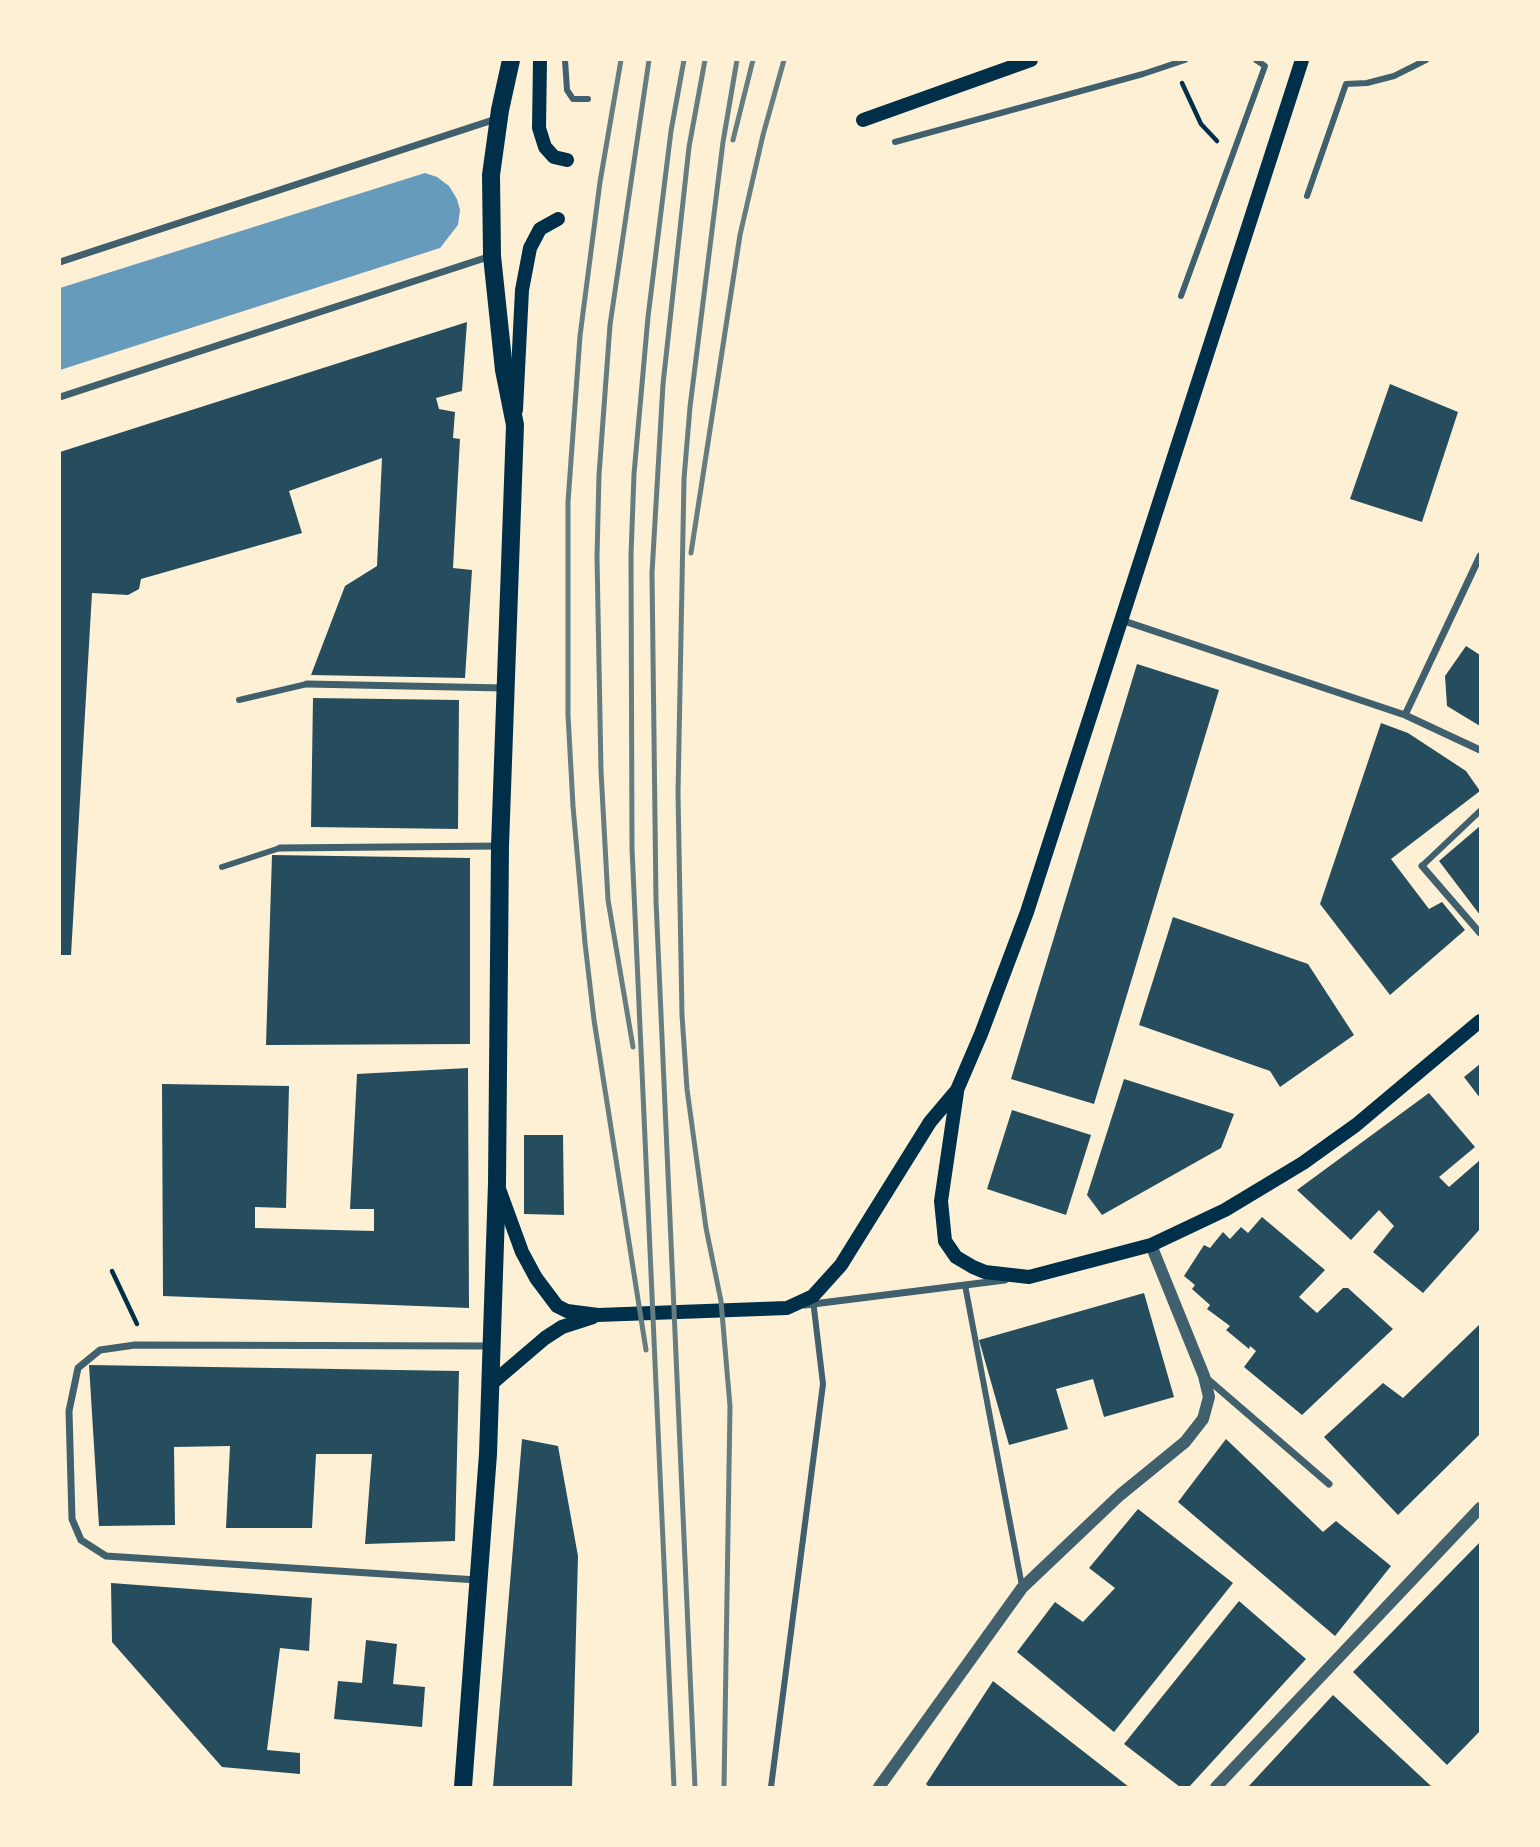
<!DOCTYPE html>
<html>
<head>
<meta charset="utf-8">
<style>
  body { margin:0 }
  #map { position:relative; width:1540px; height:1847px; overflow:hidden; background:#fdf0d5; font-family:"Nunito Sans",sans-serif }
  canvas { display:block }
  .frame { position:absolute; inset:0; border:61px solid #fdf0d5; pointer-events:none }
</style>
</head>
<body>
<div id="map">
<canvas width="1540" height="1847"></canvas>
<div class="frame"></div>
</div>
<script>
const g = document.querySelector('canvas').getContext('2d');
g.lineJoin = 'round';
function fill(path, color) {
  g.fillStyle = color;
  g.fill(path, 'evenodd');
}
function shape(rows) {
  const path = new Path2D();
  for (const r of rows) {
    path.moveTo(r[0], r[1]);
    for (let i = 2; i < r.length; i += 2) path.lineTo(r[i], r[i + 1]);
  }
  return path;
}
function strokePath(path, color, width, dash) {
  g.strokeStyle = color;
  g.lineWidth = width;
  g.lineCap = dash ? 'butt' : 'round';
  g.setLineDash(dash || []);
  g.stroke(path);
}
const water = shape([
  [425,173,437,177,449,186,457,199,460,210,458,225,440,248,60,370,60,288]
]);
const building = shape([
  [467,322,462,391,436,398,439,409,455,412,453,438,460,439,453,568,472,570,465,678,311,675,345,586,377,566,382,458,289,491,302,533,141,579,139,589,128,595,92,593,71,955,60,955,60,452],
  [1390,384,1458,412,1422,522,1350,499],
  [1466,646,1480,655,1480,726,1447,706,1445,676],
  [1137,664,1219,690,1094,1104,1011,1079],
  [313,698,459,700,458,829,311,827],
  [1381,723,1408,733,1466,771,1480,791,1391,859,1429,909,1442,902,1465,930,1390,995,1320,904],
  [1480,826,1480,915,1439,861],
  [272,855,470,858,470,1044,266,1045],
  [1173,917,1308,964,1354,1035,1280,1087,1270,1071,1139,1025],
  [1480,1064,1480,1098,1464,1077],
  [468,1068,469,1308,163,1296,162,1084,289,1086,286,1208,255,1207,255,1228,374,1231,374,1209,350,1209,357,1074],
  [1124,1079,1234,1114,1221,1148,1102,1215,1087,1195],
  [1429,1093,1475,1147,1439,1177,1449,1187,1480,1160,1480,1229,1423,1293,1373,1252,1394,1226,1379,1210,1351,1240,1297,1190],
  [1012,1110,1091,1135,1066,1215,987,1189],
  [524,1135,563,1135,564,1215,524,1214],
  [1262,1217,1325,1270,1299,1297,1317,1313,1343,1288,1348,1288,1393,1329,1302,1415,1244,1367,1256,1351,1250,1346,1249,1349,1226,1330,1230,1326,1207,1309,1210,1305,1192,1289,1195,1285,1184,1276,1204,1245,1210,1248,1223,1232,1230,1239,1241,1227,1248,1233],
  [1144,1293,1174,1397,1104,1417,1093,1379,1056,1389,1068,1429,1009,1445,979,1340],
  [1480,1324,1480,1434,1398,1515,1324,1437,1383,1383,1403,1398],
  [89,1365,459,1371,455,1541,365,1544,372,1454,316,1454,312,1528,226,1528,230,1446,174,1447,175,1525,99,1526],
  [522,1439,558,1446,578,1556,572,1787,493,1787],
  [1226,1439,1323,1532,1336,1521,1391,1566,1335,1636,1178,1502],
  [1138,1509,1233,1583,1114,1732,1017,1652,1055,1602,1083,1622,1115,1588,1089,1568],
  [1480,1542,1480,1731,1447,1765,1353,1672],
  [111,1583,312,1598,309,1651,280,1648,267,1750,300,1753,300,1774,222,1767,112,1642],
  [1239,1601,1306,1659,1189,1787,1180,1787,1124,1744],
  [366,1640,397,1644,393,1684,425,1687,422,1727,334,1719,338,1681,362,1683],
  [993,1681,1129,1787,929,1787,926,1784],
  [1333,1695,1431,1786,1429,1787,1248,1787]
]);
const path = shape([
  [1182,83,1201,124,1217,141],
  [112,1271,137,1324]
]);
const pedestrian = shape([
  [565,60,567,90,573,99,588,99],
  [895,142,1143,74,1185,60],
  [1307,196,1346,84,1367,83,1394,76,1426,60],
  [1181,296,1265,66,1256,60],
  [239,700,307,684],
  [1422,866,1480,811],
  [222,867,280,848],
  [965,1285,1022,1586],
  [771,1787,823,1384,813,1300]
]);
const minor = shape([
  [60,262,499,118],
  [60,397,491,256],
  [1121,620,1405,715,1480,750],
  [307,684,504,688],
  [1405,715,1480,556],
  [280,848,499,846],
  [1422,866,1480,933],
  [805,1305,1005,1280],
  [1205,1377,1329,1484],
  [477,1580,106,1556,81,1540,72,1519,69,1411,78,1368,100,1350,135,1345,491,1346]
]);
const tertiary = shape([
  [879,1787,1022,1588,1120,1495,1185,1442,1203,1419,1209,1397,1204,1376,1151,1245],
  [1216,1787,1480,1508]
]);
const secondary = shape([
  [540,60,539,128,545,147,554,157,567,160],
  [863,120,1031,60],
  [516,410,522,290,530,248,540,229,558,219],
  [957,1092,941,1201,945,1241,956,1257,973,1267,985,1272,1029,1277,1151,1245,1225,1210,1303,1163,1356,1125,1480,1021],
  [499,1189,522,1252,536,1278,557,1306,567,1311,598,1315,787,1308,813,1296,841,1265,930,1122,957,1090,981,1034,1027,912,1302,60],
  [490,1385,545,1338,562,1327,593,1317]
]);
const primary = shape([
  [463,1787,488,1454,497,1183,500,846,515,425,504,370,492,256,491,175,500,110,511,60]
]);
const rail = shape([
  [621,60,600,182,580,336,568,502,568,715,573,806,585,943,594,1020,646,1350],
  [733,140,753,60],
  [691,553,740,235,763,135,784,60],
  [633,1047,608,900,601,771,597,557,599,475,610,325,649,60],
  [674,1787,632,848,631,555,634,474,648,317,671,131,684,60],
  [695,1787,656,901,652,573,663,384,689,147,705,60],
  [724,1787,730,1406,721,1301,706,1228,687,1089,682,1015,678,793,684,479,690,407,723,142,737,60]
]);
fill(water, '#669bbc');
fill(building, '#264d5e');
strokePath(path, '#003049', 4.5);
strokePath(pedestrian, '#3f606c', 6);
strokePath(minor, '#3f606c', 7);
strokePath(tertiary, '#3f606c', 12);
strokePath(secondary, '#003049', 14);
strokePath(primary, '#003049', 18);
strokePath(rail, '#657d81', 5);
</script>
</body>
</html>
